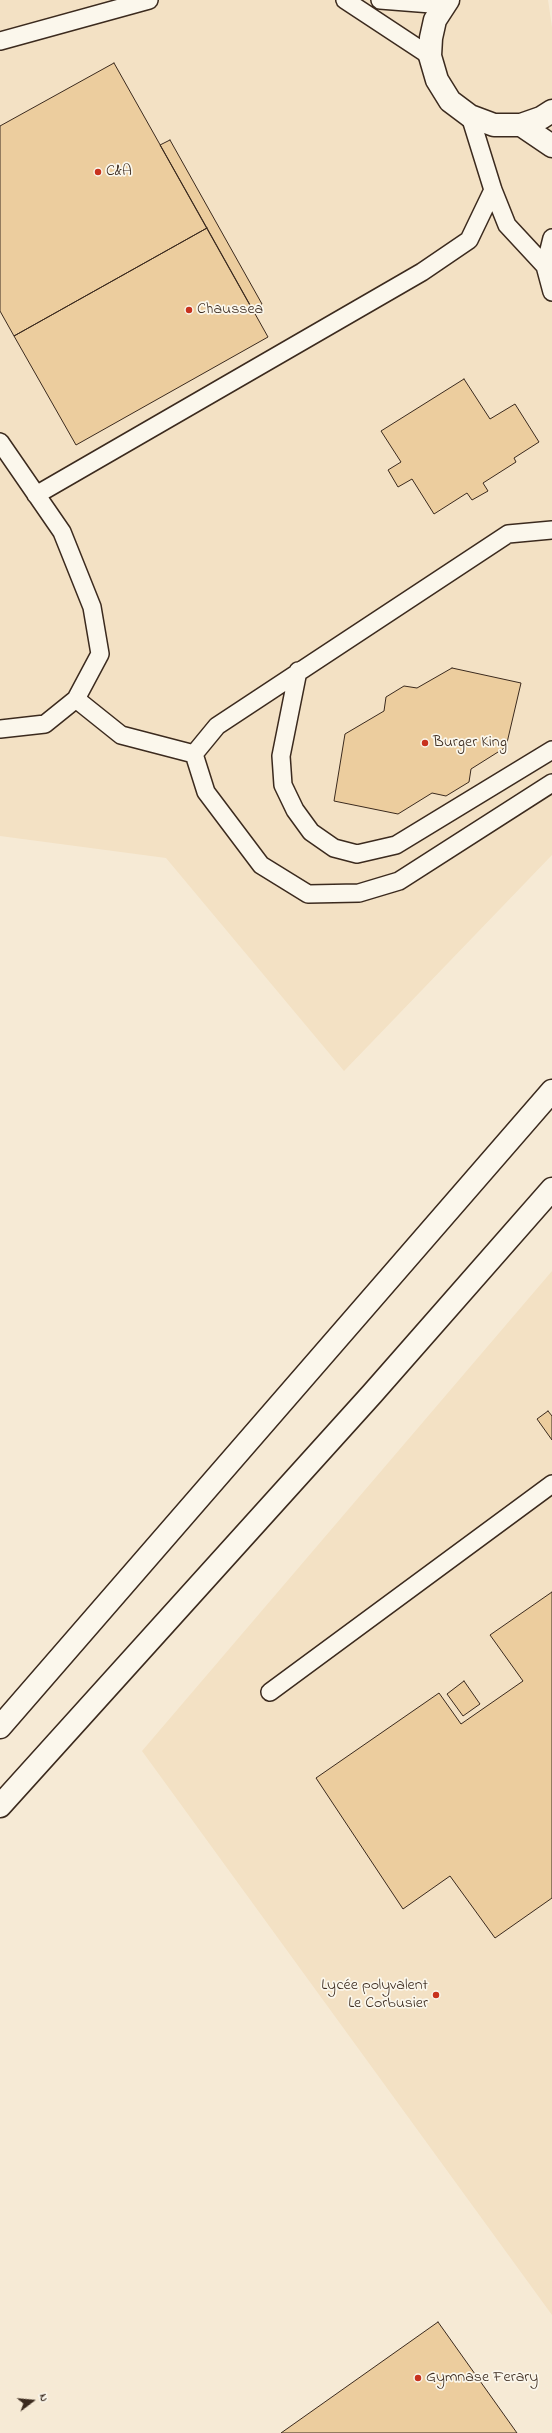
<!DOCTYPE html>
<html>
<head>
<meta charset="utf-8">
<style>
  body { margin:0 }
  #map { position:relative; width:552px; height:2433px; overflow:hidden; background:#f6ead5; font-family:"Indie Flower",sans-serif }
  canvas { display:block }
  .north { position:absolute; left:12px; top:2381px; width:40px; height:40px; -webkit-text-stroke:3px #fbf7ec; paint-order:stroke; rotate:74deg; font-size:11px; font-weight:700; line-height:16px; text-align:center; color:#3b2a1e }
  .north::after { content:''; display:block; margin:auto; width:14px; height:18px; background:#3b2a1e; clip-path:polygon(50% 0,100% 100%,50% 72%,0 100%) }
</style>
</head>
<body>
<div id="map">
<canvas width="552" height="2433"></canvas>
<div class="north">N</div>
</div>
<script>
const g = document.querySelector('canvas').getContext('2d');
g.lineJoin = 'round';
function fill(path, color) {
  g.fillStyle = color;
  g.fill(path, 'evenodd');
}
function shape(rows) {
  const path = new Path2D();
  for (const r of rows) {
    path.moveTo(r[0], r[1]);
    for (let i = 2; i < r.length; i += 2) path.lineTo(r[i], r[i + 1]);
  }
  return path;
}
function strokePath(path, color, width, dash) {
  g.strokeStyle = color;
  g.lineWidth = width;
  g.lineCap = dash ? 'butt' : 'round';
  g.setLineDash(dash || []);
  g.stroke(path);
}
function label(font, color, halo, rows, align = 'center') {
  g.font = font + ' "Indie Flower",sans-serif';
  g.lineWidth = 3.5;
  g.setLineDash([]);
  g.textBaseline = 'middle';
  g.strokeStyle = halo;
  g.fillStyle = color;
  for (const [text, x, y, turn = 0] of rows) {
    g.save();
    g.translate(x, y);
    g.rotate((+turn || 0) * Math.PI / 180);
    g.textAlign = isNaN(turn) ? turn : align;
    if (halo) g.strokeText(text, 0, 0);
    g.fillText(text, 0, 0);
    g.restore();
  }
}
const built = shape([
  [0,0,548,0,552,27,552,855,344,1071,166,858,0,836],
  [552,1271,552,2315,142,1751]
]);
const building = shape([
  [114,63,207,228,14,336,0,311,0,126,114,63],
  [170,140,262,304,252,309,160,145,170,140],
  [207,228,268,337,76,445,14,336,207,228],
  [464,379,490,419,515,404,539,442,514,458,516,462,483,483,488,491,472,500,467,493,434,514,412,479,398,487,388,470,401,462,381,431,464,379],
  [452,668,521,683,506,747,471,769,469,782,446,796,432,793,398,814,334,801,345,734,384,711,386,697,404,686,417,688,452,668],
  [548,1411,552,1416,552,1440,537,1419,548,1411],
  [552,1592,552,1898,495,1938,450,1876,403,1909,316,1778,439,1693,461,1724,523,1681,490,1635,552,1592],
  [464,1681,480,1704,463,1716,447,1694,464,1681],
  [438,2322,517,2433,281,2433,438,2322]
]);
const lane = shape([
  [345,0,430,56],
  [380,0,444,5],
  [0,41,149,0],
  [470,116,493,190,507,225,545,266,552,292],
  [545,266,552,238],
  [0,442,62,532,92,607,100,654,76,699,45,724,0,729],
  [36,495,422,272,469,240,493,190],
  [298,671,281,756,283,785,295,810,311,832,334,848,357,854,396,845,552,750],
  [76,699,121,735,194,754],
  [194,754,206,792,261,865,308,894,359,893,399,881,552,783],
  [194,754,217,726,508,534,552,530],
  [270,1692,552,1484]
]);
const secondary = shape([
  [448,0,435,20,431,38,430,56,437,80,450,101,470,116,494,125,521,125,541,118,552,111],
  [521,125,552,146]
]);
const highway = shape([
  [0,1727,552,1091],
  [0,1806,372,1394,552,1189]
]);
const markers = [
  [98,172,4,"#c8321e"],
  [189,310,4,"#c8321e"],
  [425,743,4,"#c8321e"],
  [436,1995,4,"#c8321e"],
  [418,2378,4,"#c8321e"]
];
const poiNames = [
  ["C&A",106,172],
  ["Chaussea",197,310],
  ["Burger King",433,743],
  ["Lycée polyvalent",428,1986,"right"],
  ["Le Corbusier",428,2004,"right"],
  ["Gymnase Ferary",426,2378]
];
fill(built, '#f3e1c4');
fill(building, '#eccd9e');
strokePath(building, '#3b2a1e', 1);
strokePath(lane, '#3b2a1e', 20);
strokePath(secondary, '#3b2a1e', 25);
strokePath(highway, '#3b2a1e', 25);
strokePath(lane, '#fbf7ec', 17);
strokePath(secondary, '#fbf7ec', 22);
strokePath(highway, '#fbf7ec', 22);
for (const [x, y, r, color] of markers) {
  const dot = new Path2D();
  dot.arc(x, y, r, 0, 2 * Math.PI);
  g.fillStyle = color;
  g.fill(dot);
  strokePath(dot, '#fbf7ec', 1.5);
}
label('16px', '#3b2a1e', '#fbf7ec', poiNames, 'left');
</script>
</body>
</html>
